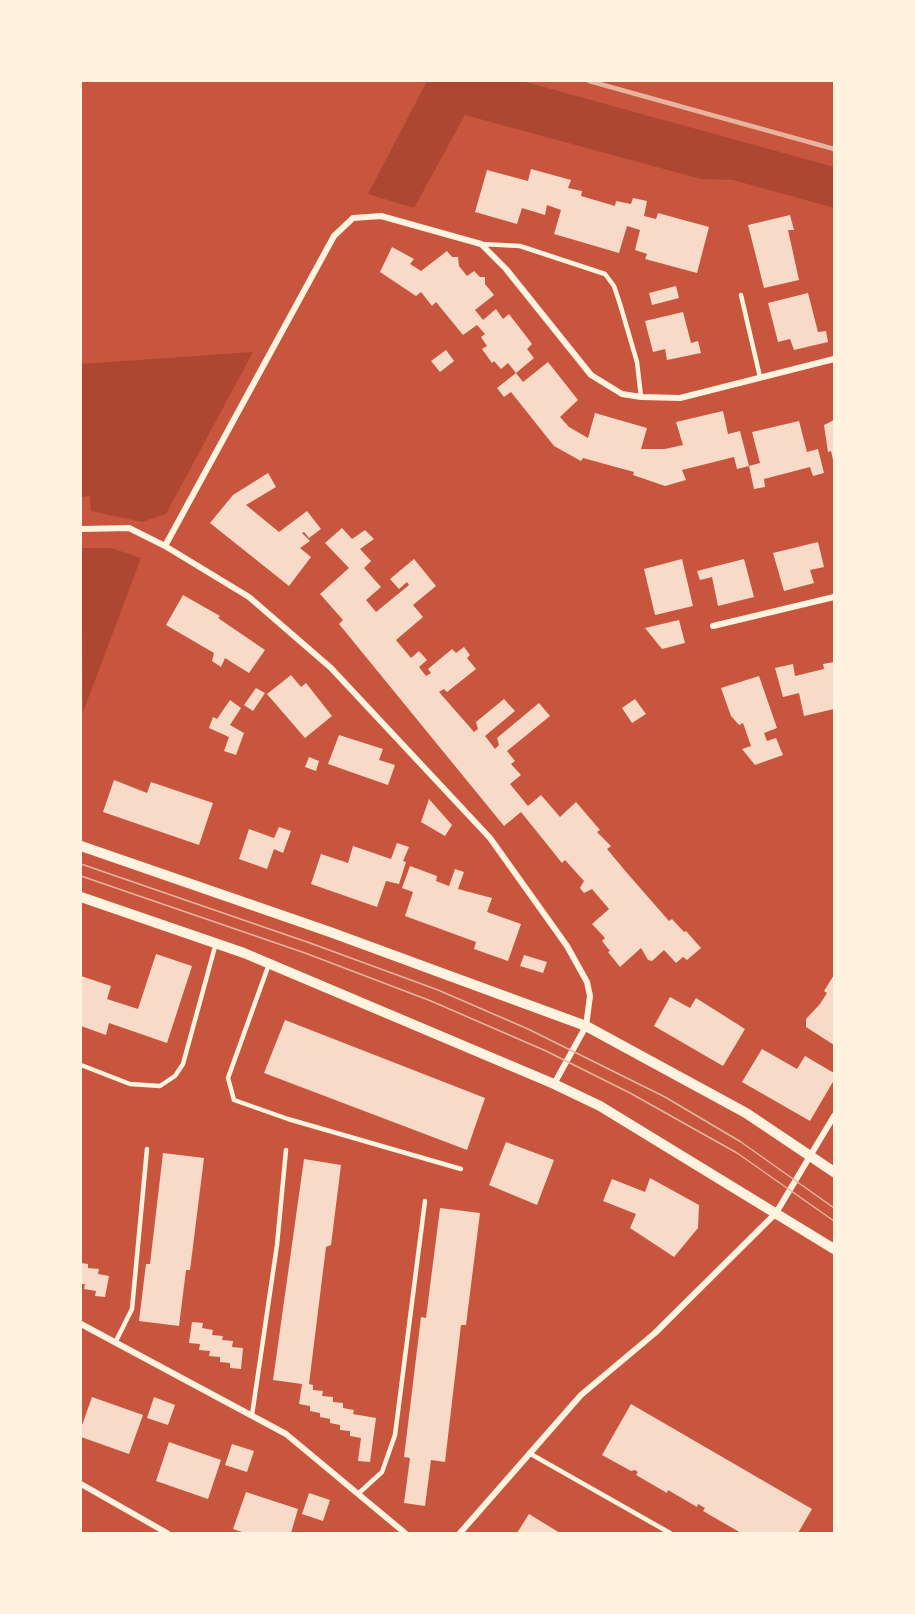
<!DOCTYPE html>
<html>
<head>
<meta charset="utf-8">
<style>
  body { margin:0 }
  #map { position:relative; width:915px; height:1614px; overflow:hidden; background:#c8553d; font-family:"Exo 2",sans-serif }
  canvas { display:block }
  .frame { position:absolute; inset:0; border:82px solid #fff3e0; pointer-events:none }
</style>
</head>
<body>
<div id="map">
<canvas width="915" height="1614"></canvas>
<div class="frame"></div>
</div>
<script>
const g = document.querySelector('canvas').getContext('2d');
g.lineJoin = 'round';
function fill(path, color) {
  g.fillStyle = color;
  g.fill(path, 'evenodd');
}
function shape(rows) {
  const path = new Path2D();
  for (const r of rows) {
    path.moveTo(r[0], r[1]);
    for (let i = 2; i < r.length; i += 2) path.lineTo(r[i], r[i + 1]);
  }
  return path;
}
function strokePath(path, color, width, dash) {
  g.strokeStyle = color;
  g.lineWidth = width;
  g.lineCap = dash ? 'butt' : 'round';
  g.setLineDash(dash || []);
  g.stroke(path);
}
const green = shape([
  [427,81,522,81,834,167,834,208,733,180,701,179,465,115,414,208,368,194],
  [253,352,166,514,142,522,91,511,90,496,81,497,81,364],
  [81,548,111,548,141,558,83,712]
]);
const building = shape([
  [531,169,571,180,568,188,582,191,581,196,615,206,616,201,631,204,633,198,647,201,644,216,656,219,658,213,709,227,697,273,645,259,647,254,635,250,640,230,627,226,619,253,554,234,561,210,547,205,545,215,522,208,517,224,475,212,487,170,528,181],
  [790,215,794,230,788,230,799,280,764,288,748,225],
  [392,247,414,259,410,264,421,271,447,251,452,257,458,257,459,266,467,276,474,271,480,277,485,277,485,284,494,295,475,310,483,320,496,309,503,319,509,314,532,344,527,349,534,358,516,373,508,363,501,369,494,361,492,363,482,349,487,346,481,337,485,334,477,325,463,335,436,302,432,306,421,292,416,296,380,272],
  [676,286,679,298,652,305,649,293],
  [808,293,818,332,826,331,828,342,794,350,790,339,778,342,768,303],
  [683,312,691,343,698,341,701,353,667,360,665,349,653,352,645,321],
  [446,350,454,361,440,372,431,361],
  [548,362,578,400,560,417,569,427,588,438,595,413,647,428,641,449,665,449,683,445,676,422,723,411,728,434,740,431,749,466,760,463,752,432,799,421,807,452,818,449,824,473,813,476,810,467,764,479,765,487,754,489,749,466,737,469,734,457,682,470,686,480,665,486,633,475,634,472,583,458,581,461,554,446,511,392,504,397,497,388,516,373,523,382],
  [834,420,834,460,833,460,831,451,828,452,824,425],
  [268,473,276,487,246,505,279,532,307,511,321,529,309,538,304,532,302,533,310,541,300,548,311,557,289,586,210,523,233,495],
  [342,528,352,539,365,530,374,539,360,549,371,561,364,568,381,587,366,600,376,612,409,585,407,582,399,589,390,579,414,559,436,586,413,605,423,617,396,640,411,658,419,651,427,660,419,667,426,676,431,673,428,669,452,649,456,653,464,647,470,655,467,658,476,669,447,692,444,689,439,692,474,732,478,729,476,722,504,699,515,711,485,736,495,749,499,745,497,738,539,703,550,716,507,751,515,761,511,764,521,775,510,784,528,806,541,795,560,817,576,802,600,830,597,832,611,846,607,849,627,873,669,921,672,919,684,932,686,931,701,948,687,960,683,957,676,963,664,950,652,961,648,960,641,948,620,967,608,952,610,951,602,941,605,938,592,924,609,909,592,889,584,893,580,888,584,881,565,860,562,863,521,812,504,826,339,624,343,620,320,594,349,568,325,543],
  [818,542,824,567,810,570,814,583,784,591,773,553],
  [682,559,693,606,655,615,644,569],
  [744,559,754,597,718,606,712,577,700,580,697,571],
  [183,595,220,616,218,618,265,650,249,673,225,658,221,667,212,661,214,653,166,625],
  [679,620,685,643,662,649,645,628],
  [834,662,834,709,804,716,799,693,783,697,775,668,793,664,795,676,824,669,823,664],
  [291,675,301,687,306,683,332,716,305,738,267,694],
  [759,676,777,728,764,733,767,741,776,738,783,755,755,765,742,749,751,746,743,723,739,725,731,716,721,688],
  [256,688,265,693,253,711,244,705],
  [635,699,646,714,632,723,622,708],
  [230,700,241,708,230,725,244,733,236,755,224,751,229,737,209,728,213,717,217,719],
  [339,735,383,749,379,760,395,765,388,785,328,764],
  [309,757,319,761,316,771,305,767],
  [114,780,147,793,151,782,213,803,199,845,103,812],
  [429,799,452,825,445,836,421,822],
  [279,827,291,831,283,853,274,849,267,869,239,859,249,829,274,838],
  [397,843,409,847,403,861,406,862,399,884,386,881,377,907,311,884,321,854,348,863,353,846,391,859],
  [410,866,437,876,436,881,449,886,455,869,464,872,458,889,492,898,487,912,521,924,508,961,474,949,476,942,405,916,413,892,402,888],
  [156,954,192,966,167,1043,109,1023,106,1035,81,1026,81,976,111,986,107,999,138,1009],
  [524,955,547,962,543,973,520,966],
  [834,975,834,1045,806,1027,806,1019,820,1004,827,993,824,991],
  [670,997,690,1008,696,998,745,1029,723,1066,654,1026],
  [285,1020,485,1098,467,1150,264,1073],
  [762,1049,797,1069,805,1056,834,1073,834,1080,810,1121,742,1082],
  [506,1142,554,1160,537,1205,489,1185],
  [163,1153,204,1158,190,1270,186,1270,179,1326,139,1321,146,1264,150,1264],
  [304,1159,341,1165,331,1245,326,1247,309,1384,313,1385,313,1390,323,1391,322,1396,333,1397,333,1402,343,1403,343,1408,354,1410,353,1414,376,1418,370,1462,358,1461,361,1438,350,1436,350,1431,340,1430,340,1425,330,1423,330,1419,320,1417,320,1413,310,1411,310,1406,299,1404,302,1384,273,1380],
  [650,1178,699,1205,698,1228,674,1257,630,1228,636,1214,603,1201,612,1179,645,1192],
  [440,1208,480,1213,466,1325,461,1325,445,1462,431,1460,425,1506,404,1503,410,1458,404,1457,421,1317,426,1318],
  [81,1263,88,1264,88,1268,99,1269,98,1274,109,1276,105,1297,95,1296,96,1291,84,1289,85,1284,81,1284],
  [192,1322,203,1323,202,1328,213,1330,212,1335,223,1336,222,1340,233,1341,232,1347,243,1348,241,1369,230,1368,230,1363,220,1362,220,1357,209,1356,210,1351,199,1350,200,1344,189,1343],
  [92,1397,143,1415,129,1454,81,1437,81,1428],
  [154,1397,175,1405,168,1425,147,1418],
  [631,1404,812,1509,798,1533,741,1533,703,1511,705,1508,698,1504,697,1507,668,1490,667,1493,636,1475,638,1472,635,1470,631,1471,602,1455],
  [169,1442,221,1460,208,1499,156,1481],
  [232,1444,254,1451,247,1472,225,1465],
  [246,1492,298,1509,291,1533,245,1533,233,1529],
  [309,1493,330,1500,323,1521,302,1514],
  [529,1514,560,1533,517,1533]
]);
const service = shape([
  [481,244,520,246,605,274,614,286,620,304,637,362,641,397],
  [741,295,760,377],
  [269,964,228,1078,234,1100,288,1119,461,1169],
  [81,1065,130,1084,160,1086,175,1076,183,1064,216,943],
  [116,1341,132,1309,147,1149],
  [252,1415,277,1245,286,1150],
  [529,1453,670,1533],
  [359,1493,382,1472,395,1435,425,1201]
]);
const minor = shape([
  [81,529,129,528,165,546,249,597,331,668,490,838,567,946,587,982,590,996,586,1026,554,1084],
  [165,546,334,236,353,218,381,216,481,244,506,269,591,375,622,394,641,397,680,398,834,359],
  [713,626,834,597],
  [81,1324,286,1434,405,1533],
  [81,1484,167,1533],
  [460,1533,581,1395,655,1333,776,1213,834,1116]
]);
const tertiary = shape([
  [81,846,330,932,586,1026,746,1113,834,1172],
  [81,897,244,953,554,1084,600,1106,834,1249]
]);
const tram = shape([
  [81,864,310,943,438,990,528,1029,665,1097,741,1142,834,1208],
  [81,876,305,953,431,1001,546,1051,630,1093,737,1153,834,1221]
]);
const rail = shape([
  [589,81,834,149]
]);
fill(green, '#ae4732');
fill(building, '#f7dbc8');
strokePath(service, '#fff3e0', 4.5);
strokePath(minor, '#fff3e0', 6);
strokePath(tertiary, '#fff3e0', 10);
strokePath(tram, '#e9b49f', 1.5);
strokePath(rail, '#e9b49f', 4.5);
</script>
</body>
</html>
